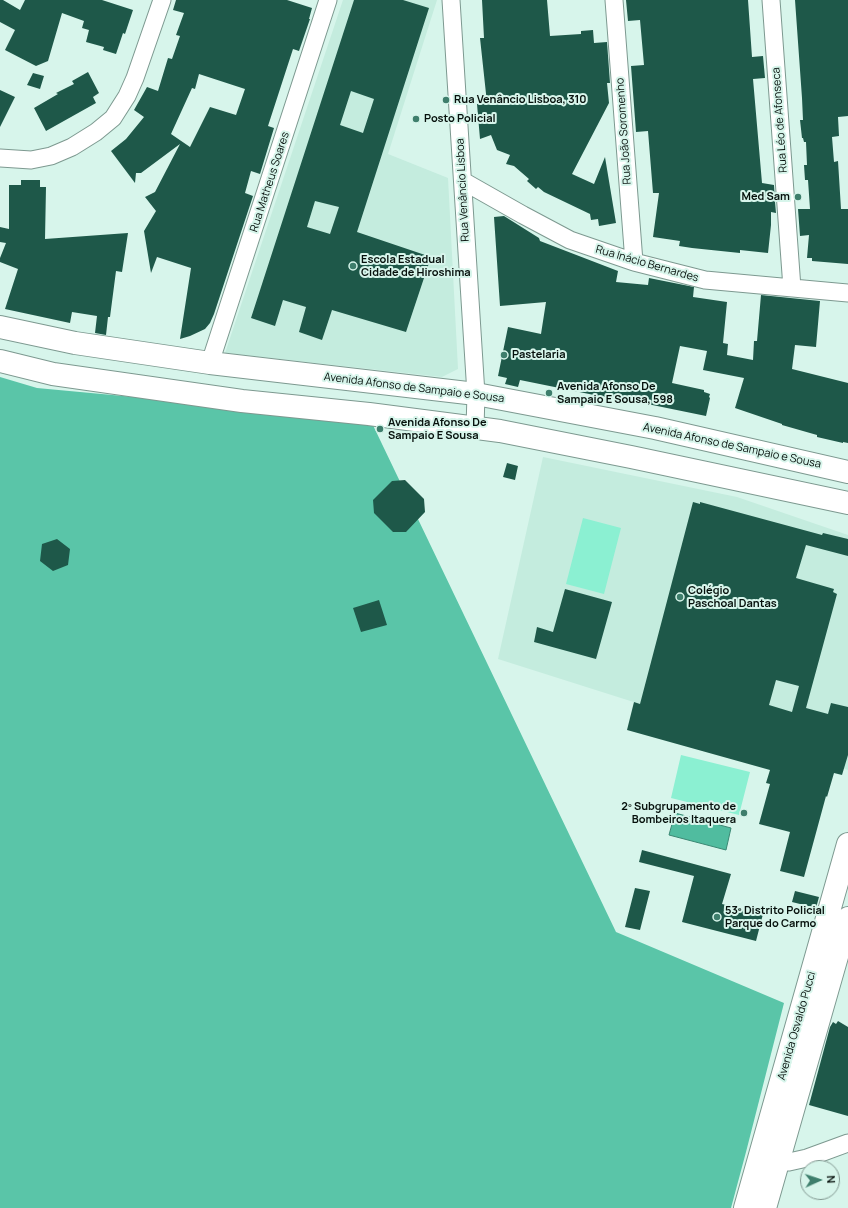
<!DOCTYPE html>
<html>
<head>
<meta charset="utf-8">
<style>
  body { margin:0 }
  #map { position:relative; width:848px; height:1208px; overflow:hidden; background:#d7f5eb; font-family:Manrope,sans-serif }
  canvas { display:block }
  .north { position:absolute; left:800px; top:1160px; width:40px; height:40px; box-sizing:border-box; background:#d7f5eb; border:1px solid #839992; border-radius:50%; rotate:87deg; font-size:11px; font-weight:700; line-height:16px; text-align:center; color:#06100c }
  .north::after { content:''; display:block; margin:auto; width:14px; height:18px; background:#3e7e6c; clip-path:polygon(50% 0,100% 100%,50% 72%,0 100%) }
</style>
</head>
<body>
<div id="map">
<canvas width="848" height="1208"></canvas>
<div class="north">N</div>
</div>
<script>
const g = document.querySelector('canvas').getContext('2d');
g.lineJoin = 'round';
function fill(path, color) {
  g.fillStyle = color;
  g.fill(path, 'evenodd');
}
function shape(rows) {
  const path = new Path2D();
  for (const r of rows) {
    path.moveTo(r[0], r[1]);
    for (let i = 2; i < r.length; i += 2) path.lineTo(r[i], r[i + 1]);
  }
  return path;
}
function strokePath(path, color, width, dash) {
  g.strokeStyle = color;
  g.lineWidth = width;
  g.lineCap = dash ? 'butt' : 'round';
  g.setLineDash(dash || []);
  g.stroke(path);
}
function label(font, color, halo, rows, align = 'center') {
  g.font = font + ' Manrope,sans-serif';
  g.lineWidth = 4;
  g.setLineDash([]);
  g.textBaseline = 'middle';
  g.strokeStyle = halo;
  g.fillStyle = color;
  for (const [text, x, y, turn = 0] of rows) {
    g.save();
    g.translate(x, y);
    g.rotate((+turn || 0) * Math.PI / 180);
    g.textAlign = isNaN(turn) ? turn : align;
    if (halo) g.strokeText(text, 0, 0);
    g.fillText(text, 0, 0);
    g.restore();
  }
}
const built = shape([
  [343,0,437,0,388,154,448,178,458,369,442,377,225,353],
  [543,457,737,497,848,535,848,770,498,659]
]);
const green = shape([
  [583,518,621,528,604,594,566,584],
  [681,755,750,772,739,815,671,798]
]);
const forest = shape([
  [0,377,37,388,370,419,616,932,784,1003,746,1152,731,1208,0,1208]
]);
const water = shape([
  [675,813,731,828,726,850,669,835,675,813]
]);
const building = shape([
  [0,0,3,0,20,10,25,0,102,0,133,10,125,34,123,33,116,54,103,50,104,47,86,42,89,30,82,28,84,21,62,13,48,61,36,66,5,50,15,30,0,22],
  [176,0,287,0,312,8,309,19,310,19,299,51,293,49,268,126,274,128,260,174,251,171,245,193,253,196,214,314,210,323,205,329,190,336,180,339,191,268,157,257,151,273,144,231,156,211,145,197,155,192,180,144,141,173,136,173,135,183,111,151,126,139,144,117,134,110,147,87,158,91,168,58,172,59,180,36,176,35,184,13,173,10],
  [199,74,245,89,236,115,210,107,190,147,171,134,192,88,195,89],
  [354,0,403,0,429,8,357,232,431,257,406,332,332,310,322,340,299,332,306,307,283,300,275,326,251,318],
  [351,91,374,99,363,133,340,125],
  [315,201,339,207,330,234,307,227],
  [482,0,547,0,550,36,581,34,581,31,593,30,594,43,607,42,610,83,607,83,609,103,572,174,594,184,605,157,616,223,599,226,598,219,591,220,590,214,544,192,538,187,536,189,527,181,529,179,514,166,506,164,510,155,497,150,491,135,480,139,477,104,487,103,480,38,484,38],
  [626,0,748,0,752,57,763,56,765,78,753,79,762,183,774,185,775,202,776,213,771,212,771,225,768,253,740,250,740,253,692,248,679,246,680,241,653,237,659,193,653,193,648,131,636,132,631,66,644,65,640,20,628,21],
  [795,0,848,0,848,116,838,117,839,136,832,137,834,162,838,161,841,209,848,209,848,264,812,261,812,258,807,258,809,235,800,236,798,209,810,209,808,180,805,180,804,165,807,165,806,142,804,142,803,138,802,138,800,120,803,120,802,98],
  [88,72,99,93,93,97,96,103,46,131,34,108,58,94,56,93,74,84,72,81],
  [33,73,44,76,40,89,27,85],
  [0,90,15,97,0,127],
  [21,180,40,180,40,187,46,187,45,239,128,233,122,272,116,271,110,317,108,317,106,335,95,333,97,316,72,312,70,323,5,309,18,269,0,262,0,258,6,243,0,242,0,227,9,229,9,185,21,185],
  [504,216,539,238,540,241,618,271,616,282,648,285,649,278,694,287,693,297,727,302,723,343,728,344,727,355,753,360,754,341,757,341,761,295,820,301,816,347,795,345,792,369,848,383,848,443,843,442,843,443,817,437,817,435,782,425,782,424,735,408,744,378,703,370,707,351,680,346,672,383,704,390,704,392,710,394,709,397,710,398,706,416,623,399,599,396,520,380,518,387,505,384,507,378,498,376,508,327,541,334,546,302,500,306,494,217],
  [507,463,518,466,515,480,503,477],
  [405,480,424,499,425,512,406,532,393,532,374,513,373,500,392,481],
  [693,502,700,504,700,502,822,535,823,533,848,539,848,556,806,545,796,578,834,589,833,592,837,594,806,708,828,714,831,703,848,707,848,755,842,775,834,773,827,797,826,796,804,877,780,871,790,832,759,824,770,784,766,783,770,770,627,730,634,702,640,704],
  [776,680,799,686,792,712,769,705],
  [57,539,70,549,68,565,53,571,40,561,42,544],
  [565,589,612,602,596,659,534,642,537,627,553,632],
  [379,600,387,625,361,632,353,608],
  [642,850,731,874,722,904,763,914,756,941,682,922,694,876,639,862],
  [635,888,650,891,640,930,625,927],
  [795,891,819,897,816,908,792,902],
  [838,1021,848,1027,848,1116,809,1105,830,1027,833,1022,836,1024]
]);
const minor = shape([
  [451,0,476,394,475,428],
  [614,0,634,262],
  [771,0,792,288],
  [0,158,31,160,51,156,72,147,96,132,113,118,127,96,135,78,162,0],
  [463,181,523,215,570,240,634,262,705,280,848,293],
  [210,363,328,0],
  [767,1162,789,1162,807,1158,848,1143]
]);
const major = shape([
  [0,327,75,343,210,363,476,394,655,428,848,472],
  [0,361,53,374,242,401,369,414,500,431,631,457,848,503],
  [745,1208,848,844],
  [765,1208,848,918]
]);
const markers = [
  [446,100,4,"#3e7e6c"],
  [416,119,4,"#3e7e6c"],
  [798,197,4,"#3e7e6c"],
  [353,266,4,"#3e7e6c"],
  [504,355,4,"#3e7e6c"],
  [549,393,4,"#3e7e6c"],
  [380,429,4,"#3e7e6c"],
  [680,597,4,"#3e7e6c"],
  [744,813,4,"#3e7e6c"],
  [717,917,4,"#3e7e6c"]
];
const poiNames = [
  ["Rua Venâncio Lisboa, 310",454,100],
  ["Posto Policial",424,119],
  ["Med Sam",790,197,"right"],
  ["Escola Estadual",361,260],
  ["Cidade de Hiroshima",361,273],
  ["Pastelaria",512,355],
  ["Avenida Afonso De",557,387],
  ["Sampaio E Sousa, 598",557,400],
  ["Avenida Afonso De",388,423],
  ["Sampaio E Sousa",388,436],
  ["Colégio",688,591],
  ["Paschoal Dantas",688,604],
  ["2º Subgrupamento de",736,807,"right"],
  ["Bombeiros Itaquera",736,820,"right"],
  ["53º Distrito Policial",725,911],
  ["Parque do Carmo",725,924]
];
const streetNames = [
  ["Rua Léo de Afonseca",780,120,-94],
  ["Rua João Soromenho",624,131,-94],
  ["Rua Matheus Soares",270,182,-72],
  ["Rua Venâncio Lisboa",463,190,-93],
  ["Rua Inácio Bernardes",647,264,16],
  ["Avenida Afonso de Sampaio e Sousa",414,388,7],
  ["Avenida Afonso de Sampaio e Sousa",732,446,12],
  ["Avenida Osvaldo Pucci",797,1026,-74]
];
fill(built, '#c4ecde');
fill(green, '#8bf0d2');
fill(forest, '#5ac5a8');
fill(water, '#50bc9f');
strokePath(water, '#3a8873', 1);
fill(building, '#1e5849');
strokePath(minor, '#7d9990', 19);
strokePath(major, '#7d9990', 24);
strokePath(minor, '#fff', 17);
strokePath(major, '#fff', 22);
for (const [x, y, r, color] of markers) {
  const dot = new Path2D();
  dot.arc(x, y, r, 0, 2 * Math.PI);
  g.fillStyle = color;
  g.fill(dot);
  strokePath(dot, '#d7f5eb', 1.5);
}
label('bold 11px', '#06100c', '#d7f5eb', poiNames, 'left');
label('11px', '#06100c', '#d7f5eb', streetNames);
</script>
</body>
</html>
